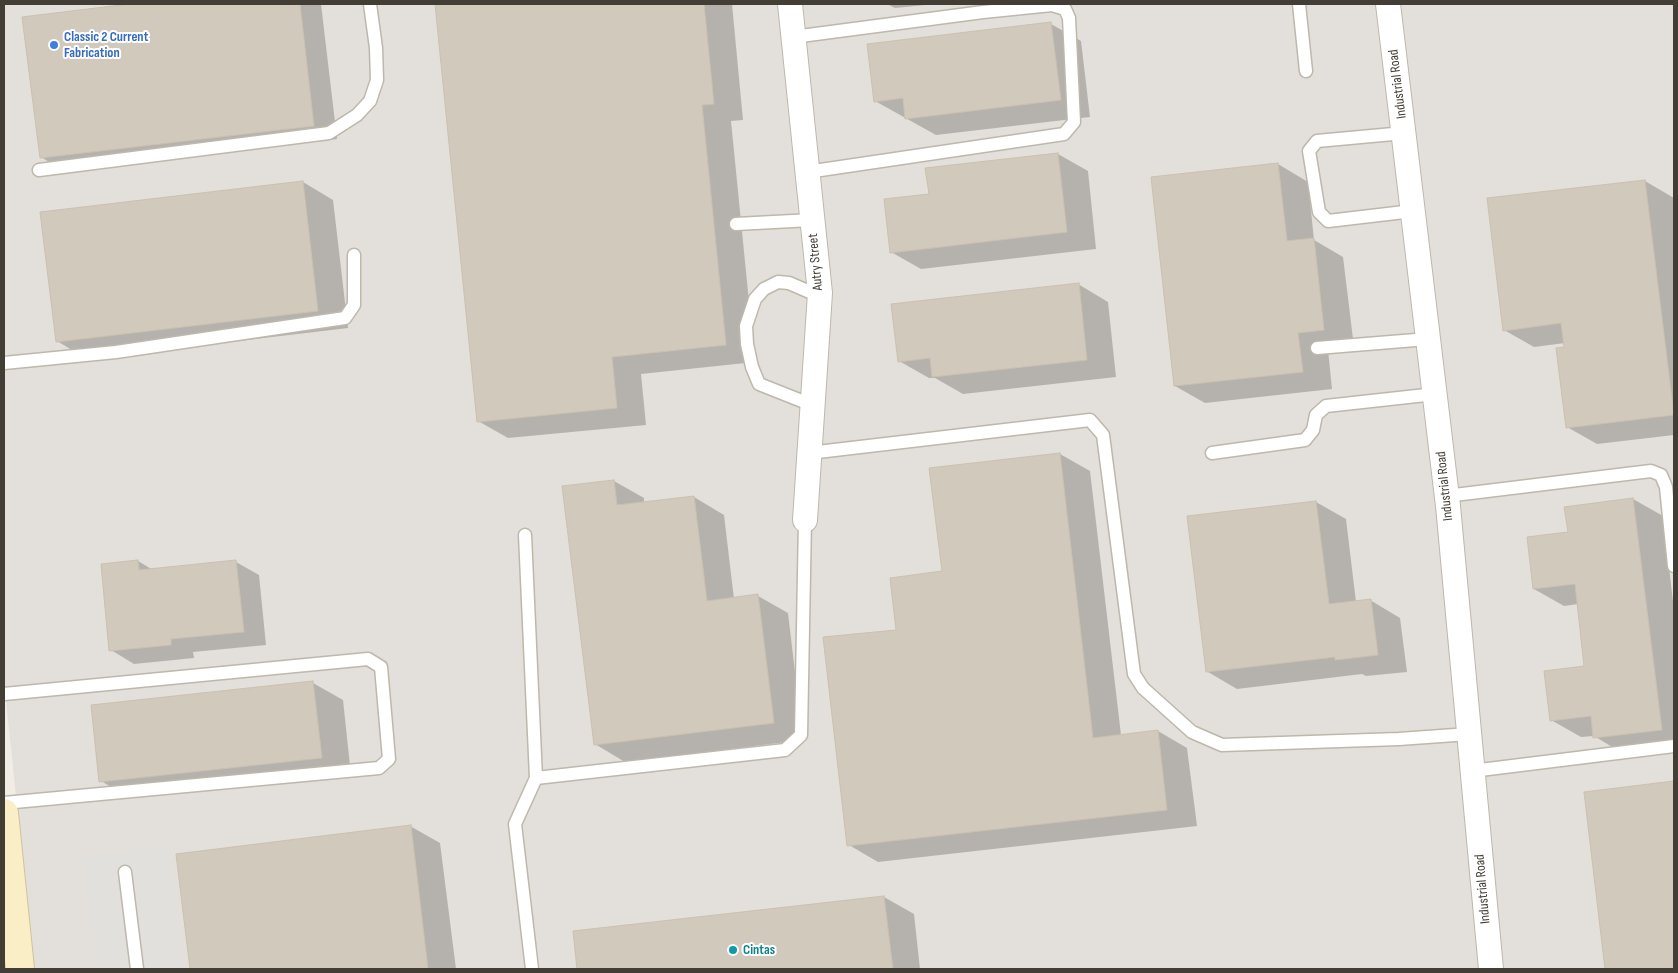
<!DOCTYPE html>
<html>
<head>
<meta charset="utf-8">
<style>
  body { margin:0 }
  #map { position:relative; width:1678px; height:973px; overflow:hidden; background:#f1ede5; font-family:"Sofia Sans Condensed",sans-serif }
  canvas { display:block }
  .frame { position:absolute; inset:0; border:5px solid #423d35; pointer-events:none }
</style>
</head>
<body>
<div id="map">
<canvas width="1678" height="973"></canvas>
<div class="frame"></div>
</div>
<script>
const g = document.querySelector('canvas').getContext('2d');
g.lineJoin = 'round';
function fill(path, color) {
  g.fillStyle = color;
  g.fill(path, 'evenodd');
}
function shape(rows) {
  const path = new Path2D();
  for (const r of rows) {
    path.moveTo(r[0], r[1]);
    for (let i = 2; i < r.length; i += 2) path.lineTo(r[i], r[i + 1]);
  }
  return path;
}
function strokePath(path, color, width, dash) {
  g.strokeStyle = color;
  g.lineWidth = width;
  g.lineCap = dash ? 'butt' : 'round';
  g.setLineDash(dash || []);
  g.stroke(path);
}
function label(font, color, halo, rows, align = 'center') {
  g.font = font + ' "Sofia Sans Condensed",sans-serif';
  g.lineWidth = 4;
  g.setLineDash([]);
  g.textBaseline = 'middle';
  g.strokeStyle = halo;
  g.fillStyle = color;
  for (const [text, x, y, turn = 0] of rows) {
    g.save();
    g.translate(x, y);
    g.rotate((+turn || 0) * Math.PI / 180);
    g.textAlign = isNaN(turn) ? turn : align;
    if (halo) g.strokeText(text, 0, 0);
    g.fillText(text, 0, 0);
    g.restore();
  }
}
const industrial = shape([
  [4,4,1674,4,1674,969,34,969,4,681]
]);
const parking = shape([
  [169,846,183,969,97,969,84,856]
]);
const shadow = shape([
  [139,4,321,4,337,139,64,171,41,157,24,18],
  [437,4,732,4,743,120,731,121,755,362,641,374,646,425,508,438,478,421],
  [887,4,935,4,895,8],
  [1051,24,1081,41,1090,117,936,135,875,101],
  [1058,154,1088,171,1096,249,921,269,891,252,930,195],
  [1278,164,1308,182,1314,240,1343,257,1354,347,1328,350,1332,389,1205,403,1175,386],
  [1645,181,1674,198,1674,435,1597,444,1567,427,1565,343,1534,347,1504,330],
  [303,182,333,200,348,328,87,359,57,341],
  [1078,284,1108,302,1116,377,963,394,935,378,929,378,899,361],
  [1060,454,1090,471,1121,735,1158,731,1187,748,1197,826,878,862,849,845,897,631],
  [614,481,644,498,644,503,694,497,724,515,734,599,758,596,788,613,803,740,625,762,595,744],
  [1633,499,1663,516,1674,610,1674,749,1624,754,1594,736,1581,737,1551,720,1586,667,1578,604,1564,606,1534,589,1569,534],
  [1316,502,1346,519,1356,602,1370,600,1400,618,1407,672,1366,676,1362,674,1237,689,1208,672],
  [138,561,153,570,236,562,259,575,266,645,193,652,194,658,134,664,111,650],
  [313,683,343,700,351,775,130,798,101,781,93,706],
  [1674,783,1674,969,1606,969,1586,793],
  [410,826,440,843,456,969,191,969,177,855],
  [884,897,914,914,920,969,579,969,575,932]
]);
const building = shape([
  [129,4,300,4,314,126,40,158,22,17,129,4],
  [435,4,704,4,714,104,702,105,726,345,612,357,617,408,477,422,435,4],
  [1051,22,1061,100,905,119,903,98,874,102,867,44,1051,22],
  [1058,153,1067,232,890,253,884,199,929,194,925,168,1058,153],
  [1278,163,1287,241,1314,238,1324,330,1298,333,1303,372,1174,386,1151,177,1278,163],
  [1645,180,1674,415,1566,428,1556,348,1564,347,1561,323,1503,331,1487,198,1645,180],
  [303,181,318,311,56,342,40,212,303,181],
  [1079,283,1087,360,932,377,930,358,898,362,891,304,1079,283],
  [1060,453,1093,738,1158,730,1167,810,847,846,823,637,896,630,890,578,942,571,929,468,1060,453],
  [614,480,617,505,694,496,707,601,758,594,774,723,594,745,562,486,614,480],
  [1633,498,1662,730,1593,738,1591,716,1550,721,1544,671,1584,666,1575,584,1533,589,1527,537,1568,532,1564,507,1633,498],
  [1316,501,1329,604,1371,599,1378,655,1335,660,1335,657,1206,672,1187,516,1316,501],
  [138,560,139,570,236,560,244,632,171,639,171,645,109,651,101,564,138,560],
  [313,681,322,758,99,782,91,705,313,681],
  [1674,781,1674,969,1605,969,1584,792,1674,781],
  [411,825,428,969,190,969,176,854,411,825],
  [884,896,893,969,577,969,573,931,884,896]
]);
const lane = shape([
  [1299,4,1306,71],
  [793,37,983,12,1052,5,1065,9,1069,18,1074,122,1064,134,807,172],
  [1404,133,1317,141,1309,151,1319,212,1328,221,1413,211],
  [39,170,329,133,357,115,370,101,377,80,376,48,370,4],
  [736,224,812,220],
  [1317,348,1428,339],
  [4,363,116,352,345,318,354,305,354,255],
  [812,405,759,384,752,367,747,344,746,326,755,299,764,289,778,282,789,283,819,296],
  [809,453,1090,420,1103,435,1134,674,1143,688,1192,732,1222,745,1399,739,1469,734],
  [1212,453,1305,440,1313,430,1316,415,1326,406,1435,394],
  [1446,496,1651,471,1661,475,1666,487,1674,566],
  [525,535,536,778,785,750,801,735,805,520],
  [4,694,368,659,381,667,389,759,379,768,4,803],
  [1472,771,1674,746],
  [125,872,137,969],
  [532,969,515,824,536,778]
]);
const street = shape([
  [790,4,820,293,805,520],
  [1388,4,1448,506,1491,969]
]);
const secondary = shape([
  [4,813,20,969]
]);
const markers = [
  [54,45,5,"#3f7fe0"],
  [733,950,5,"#0f9aa8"]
];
const shopNames = [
  ["Classic 2 Current",64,37],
  ["Fabrication",64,53]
];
const streetNames = [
  ["Industrial Road",1398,84,-97],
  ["Autry Street",816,262,-95],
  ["Industrial Road",1445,486,-96],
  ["Industrial Road",1483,889,-95]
];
const cultureNames = [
  ["Cintas",743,950]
];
fill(industrial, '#e3dfda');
fill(parking, '#e2e0dd');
fill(shadow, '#0003');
fill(building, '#d1c9bb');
strokePath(building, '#cbc1af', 1);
strokePath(lane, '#beb8ab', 15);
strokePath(street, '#beb8ab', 26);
strokePath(secondary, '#cfc29b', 30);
strokePath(lane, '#fff', 12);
strokePath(street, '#fff', 24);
strokePath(secondary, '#f9eec6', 28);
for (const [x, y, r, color] of markers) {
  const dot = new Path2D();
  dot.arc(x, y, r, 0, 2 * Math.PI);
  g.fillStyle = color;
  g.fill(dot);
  strokePath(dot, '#fff', 2);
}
label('bold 14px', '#366cbe', '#fff', shopNames, 'left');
label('14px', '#423d35', '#fff', streetNames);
label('bold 14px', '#0d838f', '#fff', cultureNames, 'left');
</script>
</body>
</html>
